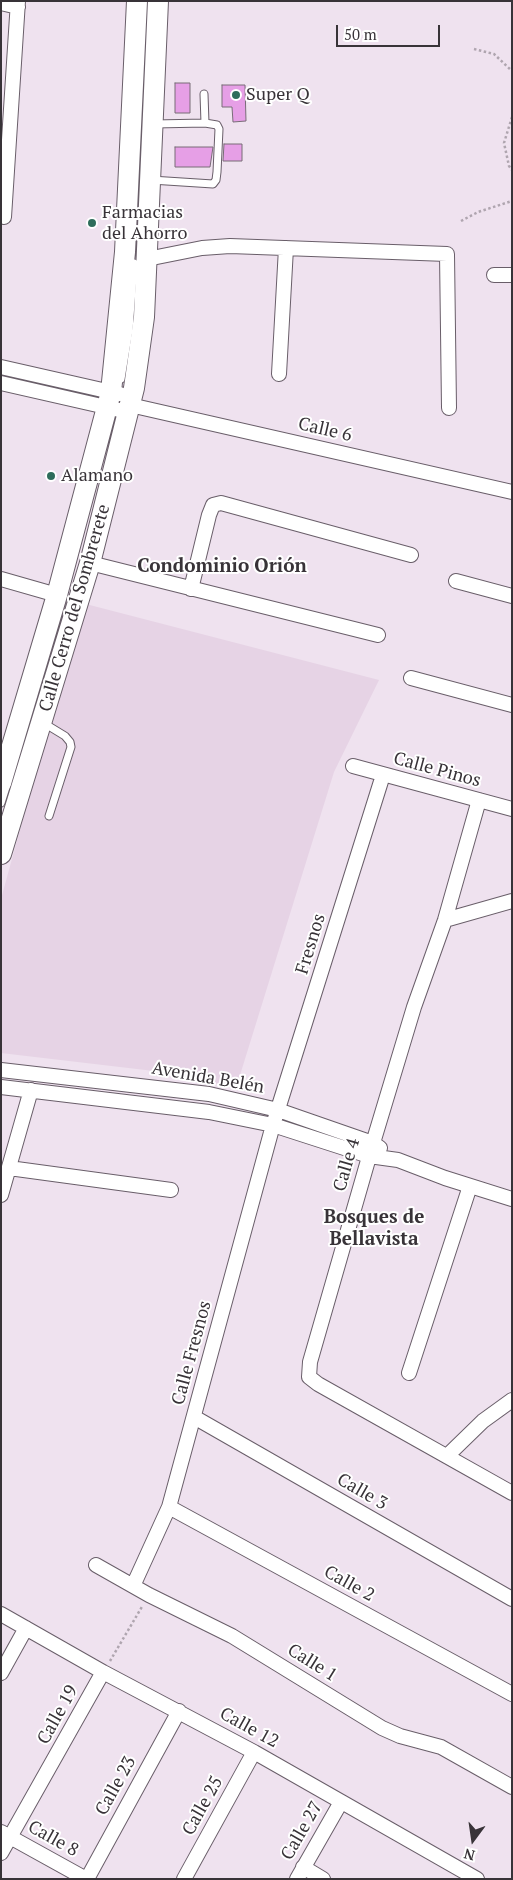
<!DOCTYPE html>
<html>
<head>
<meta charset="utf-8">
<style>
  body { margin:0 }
  #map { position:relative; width:513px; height:1880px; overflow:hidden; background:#efe2ef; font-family:"PT Serif",serif }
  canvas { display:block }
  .frame { position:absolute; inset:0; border:2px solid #383338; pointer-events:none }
  .north { position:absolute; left:448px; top:1815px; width:50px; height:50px; -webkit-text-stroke:4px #fff; paint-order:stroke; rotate:194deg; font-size:14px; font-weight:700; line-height:20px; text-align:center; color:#383338 }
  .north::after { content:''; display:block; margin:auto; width:18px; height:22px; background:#383338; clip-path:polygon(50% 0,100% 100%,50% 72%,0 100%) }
  .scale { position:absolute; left:336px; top:25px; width:104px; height:22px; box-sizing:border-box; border:2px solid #383338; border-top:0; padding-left:6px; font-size:15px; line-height:18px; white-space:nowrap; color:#383338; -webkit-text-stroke:4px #fff; paint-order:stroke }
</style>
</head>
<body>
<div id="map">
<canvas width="513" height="1880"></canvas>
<div class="frame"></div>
<div class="north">N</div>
<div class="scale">50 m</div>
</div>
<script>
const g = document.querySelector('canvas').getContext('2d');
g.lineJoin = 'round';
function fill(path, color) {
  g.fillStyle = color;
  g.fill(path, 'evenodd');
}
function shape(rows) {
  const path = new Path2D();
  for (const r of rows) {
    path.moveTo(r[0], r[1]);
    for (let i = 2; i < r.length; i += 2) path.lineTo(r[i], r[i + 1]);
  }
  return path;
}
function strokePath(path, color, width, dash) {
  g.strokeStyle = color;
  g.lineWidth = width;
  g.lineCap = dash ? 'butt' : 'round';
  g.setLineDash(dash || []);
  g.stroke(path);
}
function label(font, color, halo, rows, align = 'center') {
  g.font = font + ' "PT Serif",serif';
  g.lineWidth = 4;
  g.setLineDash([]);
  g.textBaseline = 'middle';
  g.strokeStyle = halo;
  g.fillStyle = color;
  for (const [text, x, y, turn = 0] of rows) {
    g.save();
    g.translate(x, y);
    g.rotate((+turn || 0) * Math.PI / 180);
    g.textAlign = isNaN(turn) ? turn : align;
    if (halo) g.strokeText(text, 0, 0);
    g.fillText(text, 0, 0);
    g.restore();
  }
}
const built = shape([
  [82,603,379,680,334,772,236,1088,154,1071,1,1053,1,899]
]);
const building = shape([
  [175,83,190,83,190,113,175,113,175,83],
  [222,85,245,85,246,121,233,122,232,107,222,107,222,85],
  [224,144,242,144,242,161,223,161,224,144],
  [175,147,213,147,210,167,175,167,175,147]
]);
const path = shape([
  [474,49,494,54,512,71],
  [512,117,504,143,509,166,512,170],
  [461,221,478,212,512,201],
  [110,1661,143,1605]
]);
const lane = shape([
  [204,94,205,123],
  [151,180,213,184,216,180,217,172,219,129,217,125,205,123,154,124],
  [121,379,129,330,134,263],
  [42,722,65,736,70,742,71,747,49,816],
  [1,803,7,784]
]);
const street = shape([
  [1,3,18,7],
  [4,217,18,1],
  [147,259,202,248,230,246,447,254,449,408],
  [494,275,512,275],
  [1,367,120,394],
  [279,374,286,248],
  [1,383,128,412],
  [130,405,512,492],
  [90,563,378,635],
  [1,579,57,595],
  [456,581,512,596],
  [191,589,209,515,213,505,221,503,411,555],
  [411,678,512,705],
  [353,766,512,809],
  [479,800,445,920,414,1007,373,1143,310,1362,309,1377,318,1384,512,1493],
  [445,920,512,901],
  [1,1070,209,1094,278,1110,373,1143,380,1148],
  [1,1087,209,1112,273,1125,369,1156,398,1160,445,1178,512,1199],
  [9,1168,171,1190],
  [1,1195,31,1090],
  [409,1373,470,1186],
  [194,1417,512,1599],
  [447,1456,483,1421,512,1400],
  [169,1507,512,1694],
  [96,1565,149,1595,232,1636,382,1728,400,1736,441,1747,512,1787],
  [133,1586,169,1507,273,1125,383,775],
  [1,1614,103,1672,254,1752,477,1879],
  [1,1673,26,1628],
  [1,1832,86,1879],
  [1,1853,103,1672],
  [303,1867,323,1879],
  [87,1879,179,1711],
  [184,1879,254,1752],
  [297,1879,341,1802]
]);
const secondary = shape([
  [1,783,57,595,111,392,125,252,137,1],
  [1,854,90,563,134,388,144,317,158,1]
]);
const markers = [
  [236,95,5,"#2e6d5b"],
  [92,223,5,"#2e6d5b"],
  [51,476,5,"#2e6d5b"]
];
const poiNames = [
  ["Super Q",246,95],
  ["Farmacias",102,213],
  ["del Ahorro",102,234],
  ["Alamano",61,476]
];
const streetNames = [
  ["Calle 6",325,430,13],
  ["Calle Cerro del Sombrerete",75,608,-74],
  ["Calle Pinos",437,770,15],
  ["Fresnos",311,944,-73],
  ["Avenida Belén",208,1078,10],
  ["Calle 4",347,1165,-74],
  ["Calle Fresnos",192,1353,-75],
  ["Calle 3",362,1492,30],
  ["Calle 2",349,1584,29],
  ["Calle 1",312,1663,32],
  ["Calle 19",58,1715,-61],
  ["Calle 12",249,1728,29],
  ["Calle 23",116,1786,-61],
  ["Calle 25",203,1806,-61],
  ["Calle 27",302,1831,-60],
  ["Calle 8",53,1839,29]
];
const neighbourhoodNames = [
  ["Condominio Orión",222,567],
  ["Bosques de",374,1218],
  ["Bellavista",374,1240]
];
fill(built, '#e6d3e5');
fill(building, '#e69fe6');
strokePath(building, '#786c77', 1);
strokePath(lane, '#695e69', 9);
strokePath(street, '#695e69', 16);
strokePath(secondary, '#695e69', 22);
strokePath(path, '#afa5af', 2.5, [2.5, 2.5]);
strokePath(lane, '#fff', 7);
strokePath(street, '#fff', 14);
strokePath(secondary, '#fff', 20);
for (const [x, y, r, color] of markers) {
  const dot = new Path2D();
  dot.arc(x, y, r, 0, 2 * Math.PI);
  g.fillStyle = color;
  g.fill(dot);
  strokePath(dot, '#fff', 2);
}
label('18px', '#383338', '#fff', poiNames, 'left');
label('18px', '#383338', '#fff', streetNames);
label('bold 19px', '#383338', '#fff', neighbourhoodNames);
</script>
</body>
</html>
